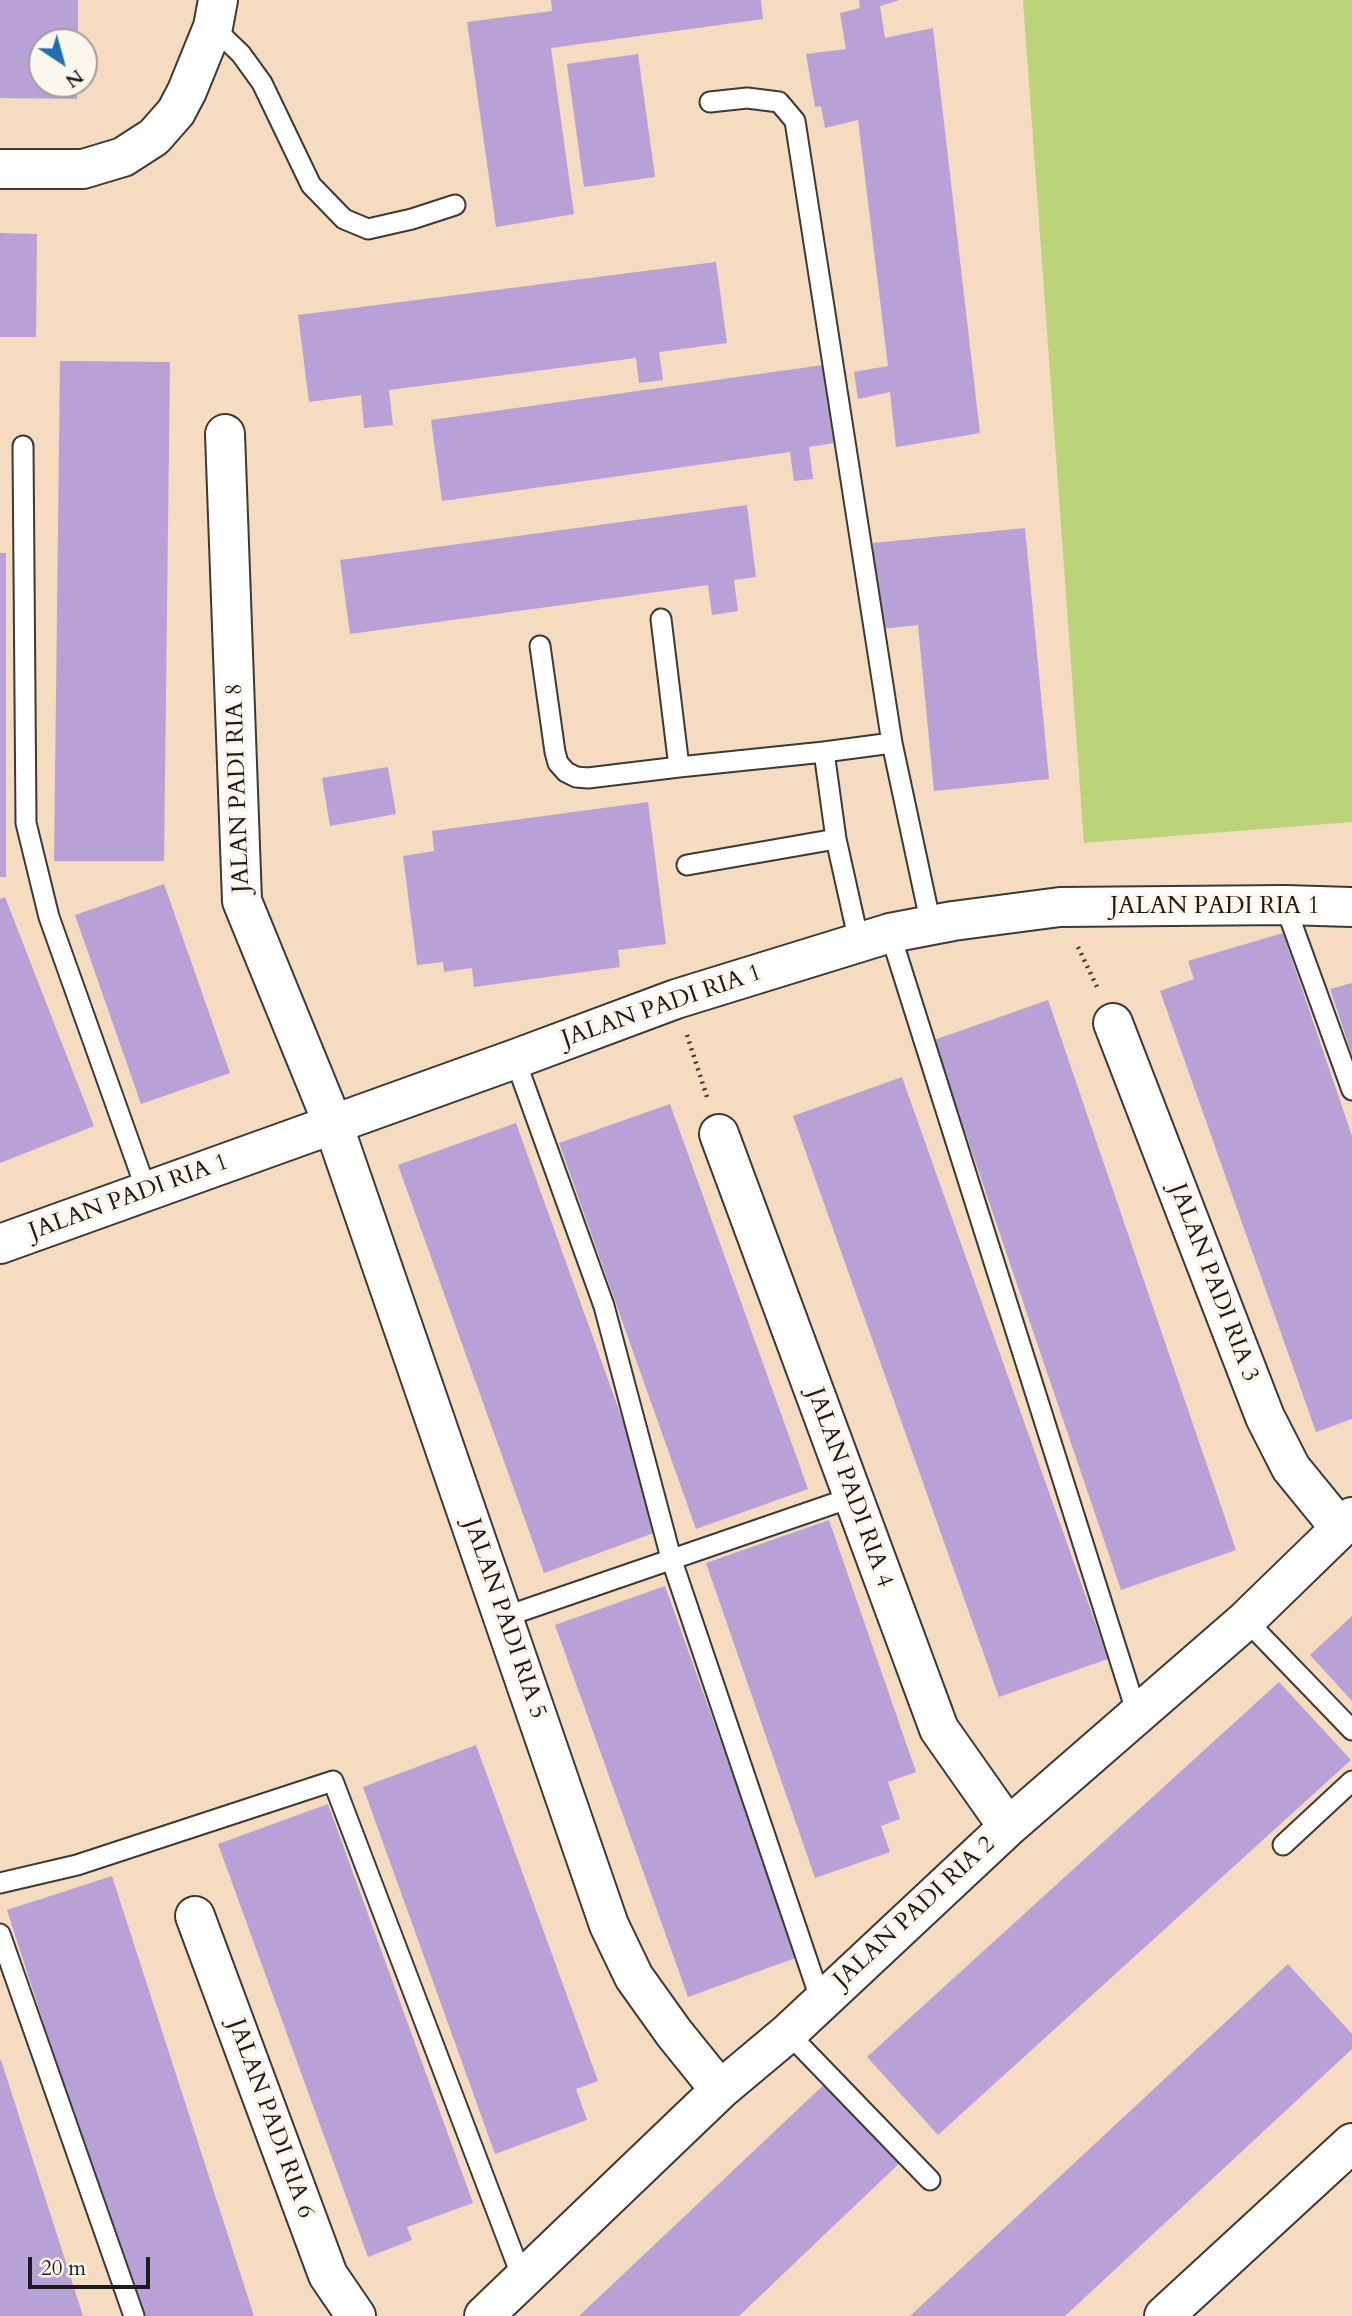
<!DOCTYPE html>
<html>
<head>
<meta charset="utf-8">
<style>
  body { margin:0 }
  #map { position:relative; width:1352px; height:2316px; overflow:hidden; background:#f5dbbf; font-family:Cardo,serif }
  canvas { display:block }
  .north { position:absolute; left:28px; top:28px; width:70px; height:70px; box-sizing:border-box; background:#fbf7ec; border:2px solid #a29f99; border-radius:50%; rotate:144deg; font-size:19px; font-weight:700; line-height:28px; text-align:center; color:#1c1c1c }
  .north::after { content:''; display:block; margin:auto; width:24px; height:32px; background:#1f6fb2; clip-path:polygon(50% 0,100% 100%,50% 72%,0 100%) }
  .scale { position:absolute; left:28px; top:2257px; width:122px; height:32px; box-sizing:border-box; border:4px solid #1c1c1c; border-top:0; padding-left:9px; font-size:21px; line-height:24px; white-space:nowrap; color:#1c1c1c; -webkit-text-stroke:5px #fbf7ec; paint-order:stroke }
</style>
</head>
<body>
<div id="map">
<canvas width="1352" height="2316"></canvas>
<div class="north">N</div>
<div class="scale">20 m</div>
</div>
<script>
const g = document.querySelector('canvas').getContext('2d');
g.lineJoin = 'round';
function fill(path, color) {
  g.fillStyle = color;
  g.fill(path, 'evenodd');
}
function shape(rows) {
  const path = new Path2D();
  for (const r of rows) {
    path.moveTo(r[0], r[1]);
    for (let i = 2; i < r.length; i += 2) path.lineTo(r[i], r[i + 1]);
  }
  return path;
}
function strokePath(path, color, width, dash) {
  g.strokeStyle = color;
  g.lineWidth = width;
  g.lineCap = dash ? 'butt' : 'round';
  g.setLineDash(dash || []);
  g.stroke(path);
}
function label(font, color, halo, rows, align = 'center') {
  g.font = font + ' Cardo,serif';
  g.lineWidth = 7;
  g.setLineDash([]);
  g.textBaseline = 'middle';
  g.strokeStyle = halo;
  g.fillStyle = color;
  for (const [text, x, y, turn = 0] of rows) {
    g.save();
    g.translate(x, y);
    g.rotate((+turn || 0) * Math.PI / 180);
    g.textAlign = isNaN(turn) ? turn : align;
    if (halo) g.strokeText(text, 0, 0);
    g.fillText(text, 0, 0);
    g.restore();
  }
}
const green = shape([
  [1023,0,1352,0,1352,822,1084,843]
]);
const building = shape([
  [0,0,78,0,78,42,42,42,42,84,77,84,77,99,0,98],
  [551,0,761,0,763,19,551,48,574,214,496,227,467,22,552,11],
  [859,0,900,0,880,6,885,38,933,28,980,433,896,447,890,392,858,399,854,372,888,366,858,120,825,128,821,106,815,107,806,54,846,49,840,13,860,8],
  [638,54,655,177,584,187,567,64],
  [0,233,37,234,36,337,0,337],
  [716,262,727,343,659,352,663,380,639,383,636,358,389,390,393,425,364,428,361,395,309,402,298,315],
  [60,361,170,362,164,861,54,861],
  [823,365,834,443,809,447,813,479,794,481,790,452,442,501,431,420],
  [747,505,756,577,734,580,738,611,712,615,708,585,350,634,340,560],
  [1025,528,1049,779,934,791,918,625,881,629,873,543],
  [0,553,6,553,6,877,0,877],
  [388,767,396,814,330,826,322,778],
  [648,802,666,944,618,950,620,967,474,987,472,968,444,972,443,962,417,965,403,856,434,851,432,831],
  [164,884,230,1073,141,1104,75,915],
  [5,897,94,1126,0,1163,0,899],
  [1283,933,1352,1136,1352,1419,1316,1432,1160,991,1194,979,1188,961],
  [1352,983,1352,1055,1330,989],
  [1048,1000,1236,1550,1121,1590,934,1040],
  [902,1077,1108,1659,999,1697,793,1116],
  [670,1104,808,1489,696,1529,559,1143],
  [516,1123,662,1530,544,1573,398,1165],
  [829,1520,916,1772,888,1782,900,1819,881,1826,890,1852,815,1878,706,1563],
  [665,1586,798,1957,688,1997,555,1625],
  [1352,1616,1352,1701,1310,1655],
  [1279,1682,1351,1760,938,2135,867,2057],
  [476,1745,598,2081,576,2089,587,2120,495,2154,363,1787],
  [328,1804,473,2203,407,2227,412,2240,368,2257,218,1844],
  [112,1876,254,2316,138,2316,7,1910],
  [1288,1964,1352,2034,1352,2049,1065,2316,910,2316],
  [0,2060,1,2060,83,2316,0,2316],
  [831,2078,906,2157,739,2316,579,2316]
]);
const path = shape([
  [1078,947,1097,987],
  [687,1035,707,1097]
]);
const lane = shape([
  [213,27,241,54,262,83,311,185,344,219,368,229,412,219,455,205],
  [710,102,747,98,779,102,795,121,892,743,824,752,836,839,859,942],
  [23,446,26,823,49,917,147,1192],
  [661,619,679,767,824,752],
  [540,646,555,752,558,763,566,772,576,777,588,778,679,767],
  [892,743,931,925],
  [687,865,836,839],
  [1285,905,1352,1090],
  [890,933,1137,1714],
  [515,1059,604,1306,671,1558,821,2001],
  [504,1617,853,1497],
  [1246,1620,1352,1730],
  [1283,1845,1352,1781],
  [0,1883,77,1865,333,1781,523,2280],
  [0,1934,134,2316],
  [788,2033,930,2180]
]);
const street = shape([
  [0,169,83,169,123,157,154,137,176,112,187,91,213,27,218,0],
  [225,434,242,901,333,1124,609,1925,634,1977,674,2033,720,2090],
  [1113,1023,1265,1417,1291,1468,1340,1528],
  [719,1134,939,1729,1008,1827],
  [0,1244,515,1059,676,999,890,933,953,921,1060,907,1285,905,1352,907],
  [195,1916,328,2275,356,2316],
  [484,2316,720,2090,788,2033,1008,1827,1246,1620,1352,1517],
  [1164,2316,1352,2143]
]);
const streetNames = [
  ["JALAN PADI RIA 8",239,788,-92],
  ["JALAN PADI RIA 1",1215,907],
  ["JALAN PADI RIA 1",662,1007,-19],
  ["JALAN PADI RIA 1",129,1198,-20],
  ["JALAN PADI RIA 3",1213,1283,69],
  ["JALAN PADI RIA 4",849,1488,70],
  ["JALAN PADI RIA 5",504,1619,71],
  ["JALAN PADI RIA 2",915,1913,-43],
  ["JALAN PADI RIA 6",270,2119,70]
];
fill(green, '#bbd47a');
fill(building, '#b7a1d6');
strokePath(lane, '#3d3934', 23);
strokePath(street, '#3d3934', 42);
strokePath(path, '#3d3934', 4.5, [2, 5]);
strokePath(lane, '#fff', 19);
strokePath(street, '#fff', 38);
label('24px', '#1c1c1c', '#fbf7ec', streetNames);
</script>
</body>
</html>
